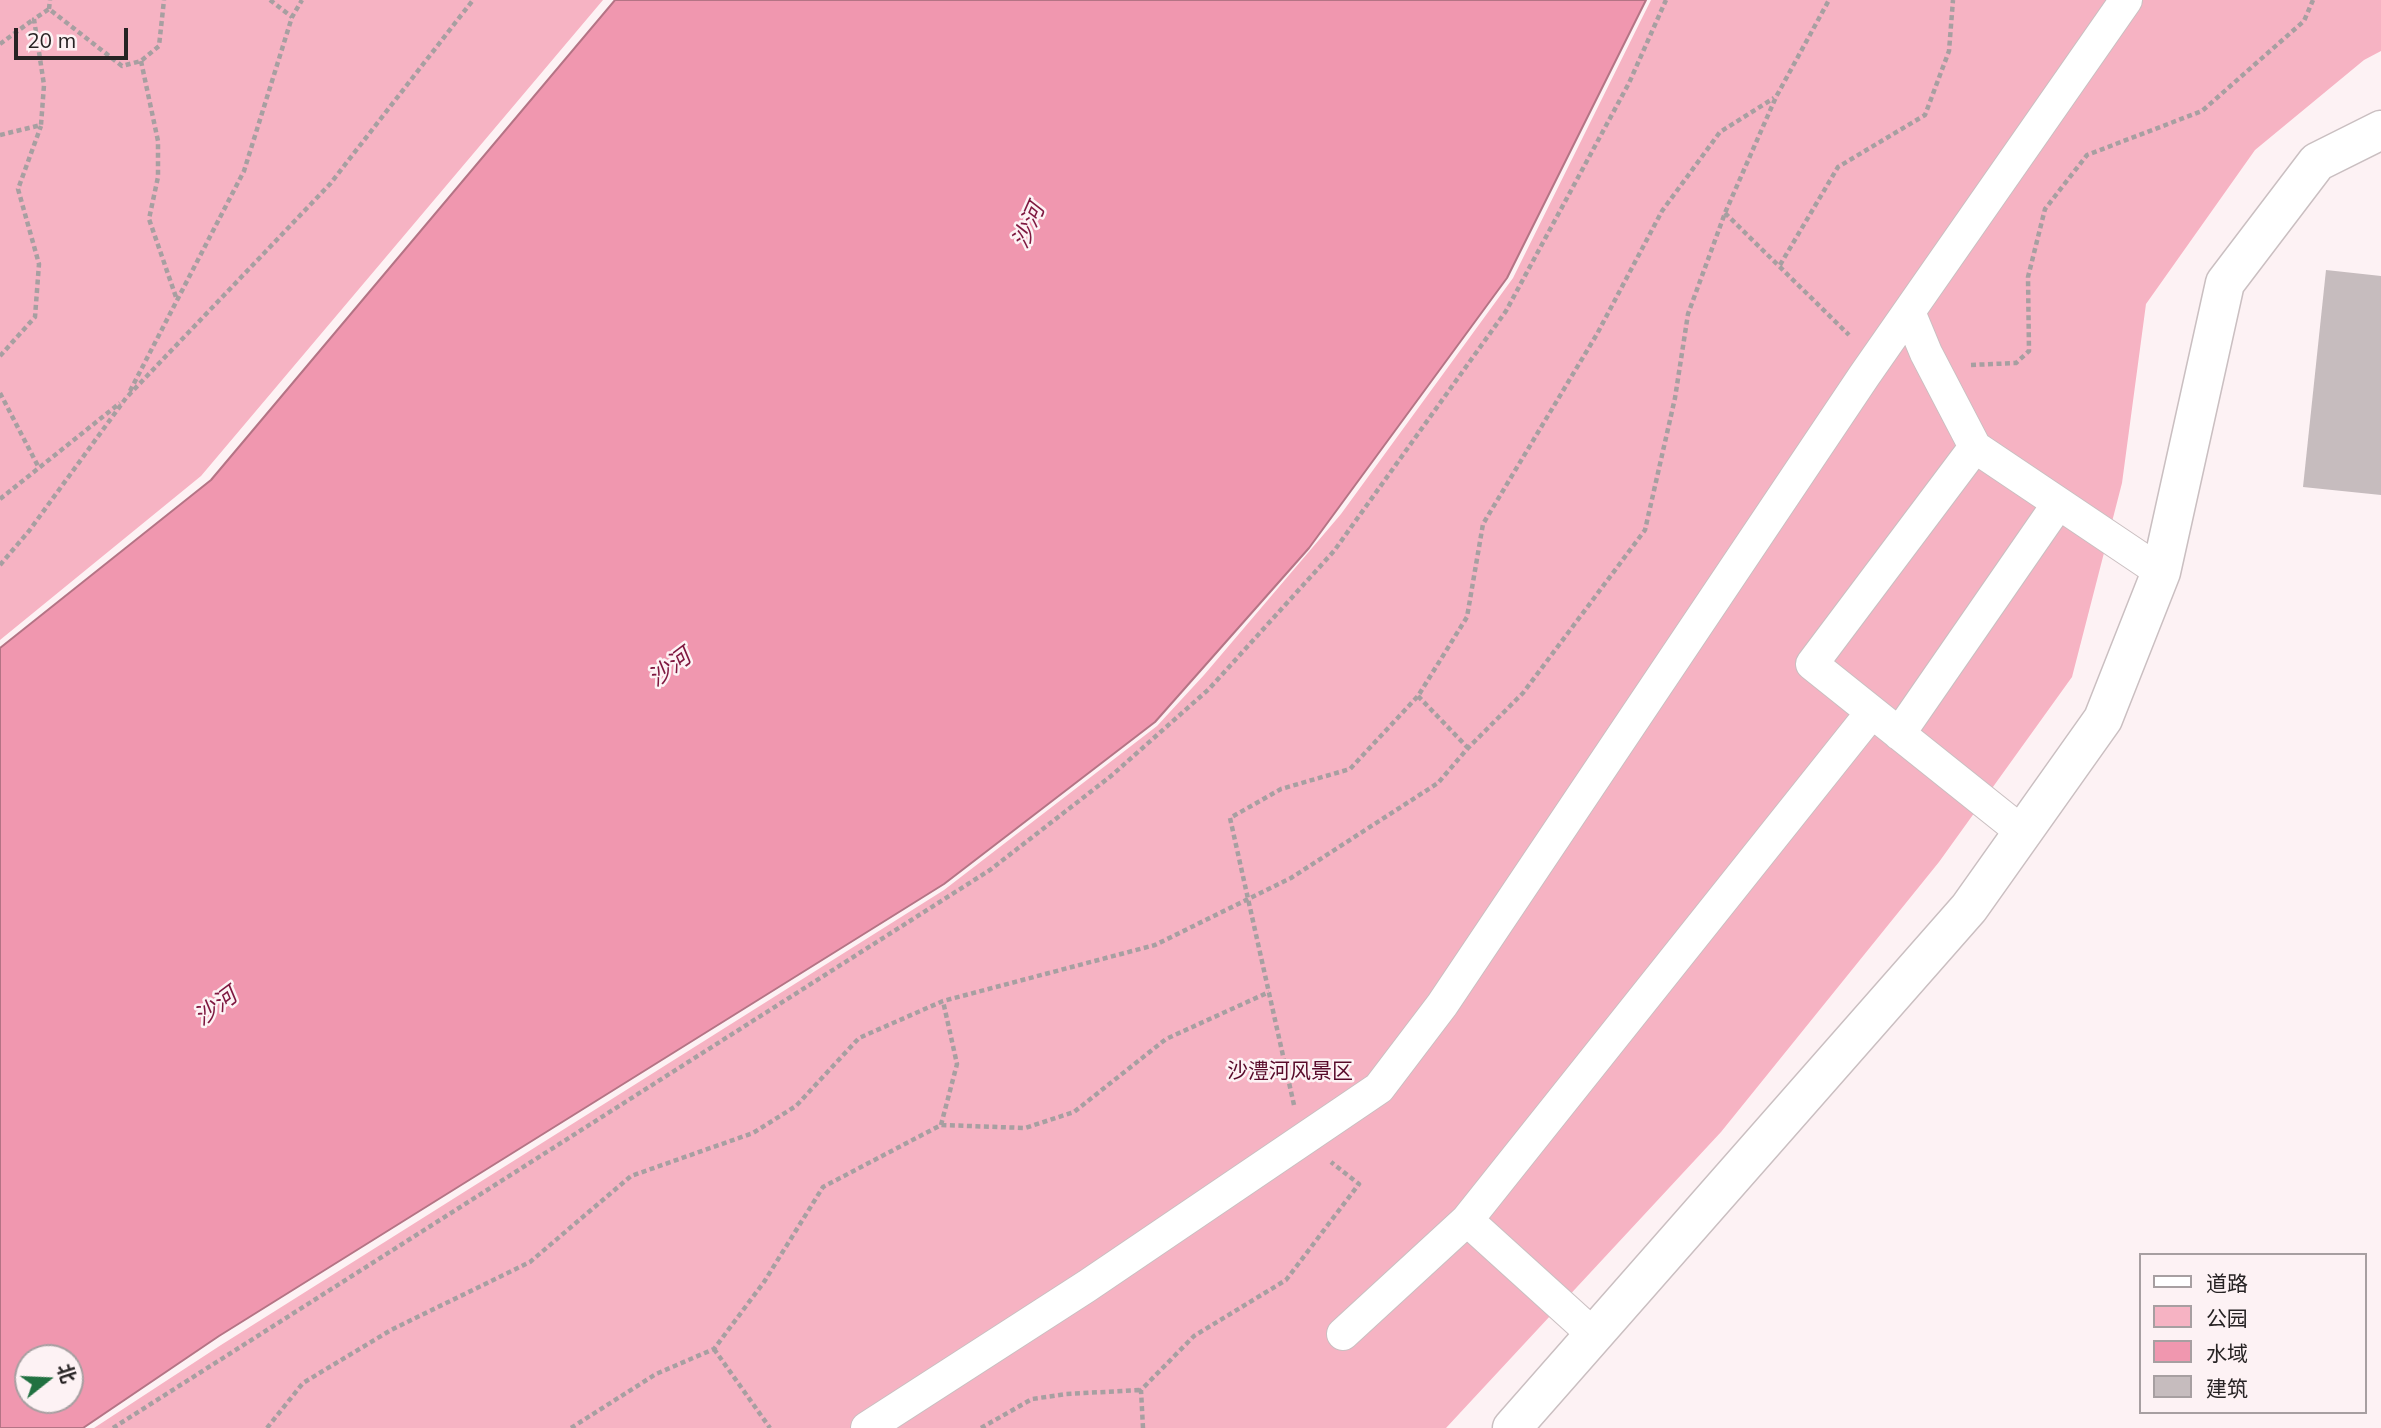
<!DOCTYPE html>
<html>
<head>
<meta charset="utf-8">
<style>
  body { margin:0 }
  #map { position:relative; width:2381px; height:1428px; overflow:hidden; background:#fdf2f4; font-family:Mulish,"Noto Sans SC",sans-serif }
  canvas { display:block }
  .legend { position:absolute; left:2139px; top:1253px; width:228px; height:161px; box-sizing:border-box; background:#fdf2f4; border:2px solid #a79fa1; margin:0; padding:9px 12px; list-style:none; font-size:21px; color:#272324 }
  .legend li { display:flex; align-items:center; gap:14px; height:35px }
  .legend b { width:35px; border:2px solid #a79fa1 }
  .north { position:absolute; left:14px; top:1344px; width:70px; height:70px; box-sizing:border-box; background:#fdf2f4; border:2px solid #a79fa1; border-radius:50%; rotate:72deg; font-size:19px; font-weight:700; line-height:28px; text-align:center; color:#272324 }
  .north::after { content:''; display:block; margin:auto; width:24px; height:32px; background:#217141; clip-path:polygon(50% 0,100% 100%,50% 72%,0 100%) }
  .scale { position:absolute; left:14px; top:28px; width:114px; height:32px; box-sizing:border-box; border:4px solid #272324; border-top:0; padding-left:9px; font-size:21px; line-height:24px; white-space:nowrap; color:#272324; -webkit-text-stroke:5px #fdf2f4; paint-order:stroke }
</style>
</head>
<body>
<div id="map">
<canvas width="2381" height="1428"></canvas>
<ul class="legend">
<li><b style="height:9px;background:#fff"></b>道路</li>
<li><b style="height:19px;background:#f6b3c3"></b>公园</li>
<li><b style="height:19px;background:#f097af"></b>水域</li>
<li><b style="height:19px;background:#c6bcbe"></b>建筑</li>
</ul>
<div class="north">北</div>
<div class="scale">20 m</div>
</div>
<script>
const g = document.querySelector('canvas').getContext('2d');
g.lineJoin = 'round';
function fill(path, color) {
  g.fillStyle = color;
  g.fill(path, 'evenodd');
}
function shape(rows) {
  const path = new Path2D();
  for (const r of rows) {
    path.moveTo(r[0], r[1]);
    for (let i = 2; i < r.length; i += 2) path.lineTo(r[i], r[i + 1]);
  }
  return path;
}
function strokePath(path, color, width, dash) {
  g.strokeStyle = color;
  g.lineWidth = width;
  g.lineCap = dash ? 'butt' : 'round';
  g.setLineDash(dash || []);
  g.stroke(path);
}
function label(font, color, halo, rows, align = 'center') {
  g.font = font + ' Mulish,"Noto Sans SC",sans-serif';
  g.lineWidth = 5;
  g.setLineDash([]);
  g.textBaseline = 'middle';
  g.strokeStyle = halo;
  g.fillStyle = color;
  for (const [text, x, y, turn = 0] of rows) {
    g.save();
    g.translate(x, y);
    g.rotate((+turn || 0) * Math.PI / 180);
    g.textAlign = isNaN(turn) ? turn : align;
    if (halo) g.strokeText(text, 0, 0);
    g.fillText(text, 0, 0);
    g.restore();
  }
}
const green = shape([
  [0,0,603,0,201,476,0,640],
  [1651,0,2381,0,2381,51,2364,60,2255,150,2146,304,2122,483,2072,677,1939,862,1721,1132,1446,1428,94,1428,221,1345,944,890,1157,726,1204,675,1341,514,1513,278]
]);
const water = shape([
  [615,0,1646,0,1507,278,1309,548,1155,722,944,884,219,1336,83,1428,0,1428,0,648,211,480,615,0],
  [28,1358,70,1358,70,1400,28,1400,28,1358]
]);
const building = shape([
  [2326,270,2381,276,2381,495,2303,487]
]);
const path = shape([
  [270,0,292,17],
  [49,9,50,0],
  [0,44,34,19],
  [141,61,158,141,158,177,149,219,177,300],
  [0,135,41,125,44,85,34,19,49,9,122,66,141,61,159,46,164,0],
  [1725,213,1849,335],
  [1780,265,1838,167,1925,115,1949,51,1953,0],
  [0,356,35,317,39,264,18,189,41,126],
  [1971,365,2016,363,2029,351,2028,277,2045,209,2087,155,2202,111,2304,21,2313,0],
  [130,391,244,171,292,17,302,0],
  [0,393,39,468],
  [0,499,120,403],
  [0,565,29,531,126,398,330,184,473,0],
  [1418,696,1468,748],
  [1294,1105,1230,818,1281,789,1350,769,1418,696,1467,617,1483,524,1597,334,1662,211,1720,132,1774,98],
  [941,1125,957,1064,943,1001],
  [714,1349,770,1428],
  [113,1428,990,870,1111,776,1209,689,1334,551,1506,311,1629,83,1666,0],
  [267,1428,303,1383,391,1330,530,1262,631,1176,753,1133,796,1106,859,1038,943,1001,1155,945,1291,878,1438,783,1468,748,1523,693,1645,530,1675,398,1688,314,1725,213,1776,97,1829,0],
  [571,1428,656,1374,714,1349,764,1282,823,1187,941,1125,1025,1128,1074,1112,1166,1039,1269,992],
  [981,1428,1032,1399,1066,1394,1141,1390],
  [1143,1428,1141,1390,1194,1336,1286,1280,1359,1184,1331,1162]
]);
const street = shape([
  [1909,312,1926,353,1975,447],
  [1899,734,2058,504],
  [2022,832,1812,664,1975,447,2161,572],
  [1467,1220,1595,1336],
  [1343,1334,1467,1220,1872,712],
  [867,1428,1087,1286,1379,1088,1442,1005,1864,376,2126,0]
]);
const secondary = shape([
  [1512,1428,1969,908,2103,719,2161,572,2225,283,2317,162,2381,130]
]);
const parkNames = [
  ["沙澧河风景区",1290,1072]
];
const waterNames = [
  ["沙河",1029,226,-66],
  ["沙河",670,668,-37],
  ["沙河",216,1007,-37]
];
fill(green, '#f6b3c3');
fill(water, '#f097af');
strokePath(water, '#b47485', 2);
fill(building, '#c6bcbe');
strokePath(street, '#cabfc1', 34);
strokePath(secondary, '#cabfc1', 41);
strokePath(path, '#a79fa1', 4.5, [5, 3.5]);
strokePath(street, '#fff', 32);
strokePath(secondary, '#fff', 38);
label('21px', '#580a2a', '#fdf2f4', parkNames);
label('italic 23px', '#7e173f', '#fdf2f4', waterNames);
</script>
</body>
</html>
